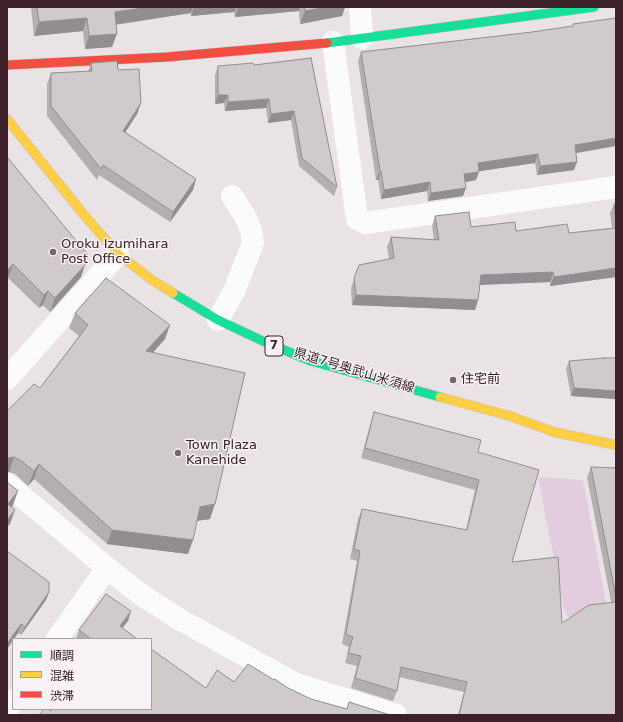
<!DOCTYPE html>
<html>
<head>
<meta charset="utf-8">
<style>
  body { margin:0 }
  #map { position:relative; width:623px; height:722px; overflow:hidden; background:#e9e3e6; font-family:"DejaVu Sans","Noto Sans JP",sans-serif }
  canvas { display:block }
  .frame { position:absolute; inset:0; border:8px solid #3c212a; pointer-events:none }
  .legend { position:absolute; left:12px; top:638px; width:140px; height:72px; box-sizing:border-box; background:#f8f1f5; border:1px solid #ad9ea4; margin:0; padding:5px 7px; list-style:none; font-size:12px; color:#3c212a }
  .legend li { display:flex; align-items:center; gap:8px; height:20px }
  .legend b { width:20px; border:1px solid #ad9ea4 }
</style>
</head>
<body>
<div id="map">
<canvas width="623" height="722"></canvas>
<div class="frame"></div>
<ul class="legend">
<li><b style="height:5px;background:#16e098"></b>順調</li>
<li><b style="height:5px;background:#ffcf43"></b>混雑</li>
<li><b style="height:5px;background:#f24e42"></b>渋滞</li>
</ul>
</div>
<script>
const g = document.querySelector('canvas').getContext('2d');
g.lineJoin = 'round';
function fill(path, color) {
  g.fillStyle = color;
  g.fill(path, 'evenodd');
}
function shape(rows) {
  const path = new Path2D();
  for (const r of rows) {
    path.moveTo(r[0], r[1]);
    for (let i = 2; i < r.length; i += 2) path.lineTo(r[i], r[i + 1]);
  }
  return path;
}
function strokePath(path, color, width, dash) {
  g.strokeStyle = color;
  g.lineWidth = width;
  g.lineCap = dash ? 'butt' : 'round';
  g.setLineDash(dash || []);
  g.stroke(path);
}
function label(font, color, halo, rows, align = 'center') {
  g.font = font + ' "DejaVu Sans","Noto Sans JP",sans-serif';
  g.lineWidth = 3;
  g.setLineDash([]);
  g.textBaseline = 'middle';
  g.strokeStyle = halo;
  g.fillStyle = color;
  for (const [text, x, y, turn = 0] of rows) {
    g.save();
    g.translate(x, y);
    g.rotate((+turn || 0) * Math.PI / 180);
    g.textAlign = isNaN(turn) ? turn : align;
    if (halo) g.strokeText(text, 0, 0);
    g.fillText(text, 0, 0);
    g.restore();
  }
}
const green = shape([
  [538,477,583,480,613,640,581,636,564,610]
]);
const street = shape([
  [360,7,362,38],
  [333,42,357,219,365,223,616,187],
  [218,320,234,291,253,243,251,230,245,216,232,196],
  [7,379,118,254],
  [7,484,112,572,143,596,179,619,296,684,396,715],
  [57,639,107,568],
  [7,709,13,701]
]);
const fast = shape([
  [327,43,594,7],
  [173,293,218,320,267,343,311,361,440,397]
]);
const slow = shape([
  [7,119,84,215,118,254,152,280,173,293],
  [440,397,510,416,554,432,616,445]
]);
const jam = shape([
  [7,65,167,57,327,43]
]);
const wall = shape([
  [31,7,345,7,342,16,300,24,299,11,235,17,234,12,191,16,191,13,116,25,112,47,85,49,83,31,34,36],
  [573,24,576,153,574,170,537,175,535,163,479,171,476,180,465,182,463,196,428,201,427,191,381,199,378,180,376,180,358,61,361,52,532,32,573,26],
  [311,58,337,187,334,196,299,166,291,120,268,123,266,108,225,111,224,103,215,104,215,75,218,66,254,65],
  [91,63,118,70,141,103,137,114,125,132,196,179,193,190,170,222,99,175,97,180,47,116,47,84,51,73,88,72],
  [7,157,88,255,81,277,50,312,43,305,39,308,8,278],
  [616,203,616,277,550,286,550,282,480,285,478,300,475,310,352,305,351,288,359,265,389,259,387,247,391,237,434,240,432,226,435,216,471,227,516,231,569,233,612,228,610,213,614,204],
  [75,313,165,339,152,353,210,519,197,521,188,554,107,544,34,479,28,486,15,474,9,472,7,472,7,411,40,388,79,336,69,328],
  [616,358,616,399,571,396,566,369,569,361],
  [374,412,478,452,512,562,562,623,611,602,587,477,591,467,616,468,616,715,458,715,464,692,399,677,397,691,393,701,351,688,357,666,345,663,349,647,342,644,357,561,350,559,358,519,362,509,466,530,475,490,361,458,371,422],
  [7,551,49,592,46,600,21,635,18,633,7,649],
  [128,621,122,628,137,639,76,639,79,630]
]);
const shadedWall = shape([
  [150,7,193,7,191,13,111,25,115,12],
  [194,7,236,7,234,12,191,16],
  [238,7,300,7,299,11,235,17],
  [326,7,345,7,342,16,300,24,305,11],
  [87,18,83,31,34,36,39,22],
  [117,34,112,47,85,49,89,36],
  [218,95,228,95,224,103,215,104],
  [269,99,266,108,225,111,228,102],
  [141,103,137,114,119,142,123,131],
  [294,111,291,120,268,123,271,114],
  [616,138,616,146,571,154,575,145],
  [538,154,535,163,474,172,478,163],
  [577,162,574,170,537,175,540,166],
  [380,171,381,171,378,180,376,180],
  [479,172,476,180,461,183,464,174],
  [196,179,193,190,170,222,173,212],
  [430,182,427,191,381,199,384,190],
  [466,188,463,196,428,201,431,193],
  [88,255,81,277,50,312,55,298,80,260],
  [13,264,8,278,7,279,7,271],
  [616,268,616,277,550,286,554,277],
  [553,272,550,282,477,285,481,275],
  [48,291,43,305,39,308,44,295],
  [356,295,478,300,475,310,352,305],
  [170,325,165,339,141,366,146,351],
  [574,388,616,391,616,399,571,396],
  [14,457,9,472,7,472,7,459,8,458],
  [39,464,34,479,28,486,34,471],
  [18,491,13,505,7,513,8,504],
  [215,504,210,519,195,521,200,507],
  [15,510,10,524,7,527,7,520],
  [112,530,193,540,188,554,107,544],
  [49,592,46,600,21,635,25,627],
  [131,611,128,621,116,636,120,626],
  [21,624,18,633,14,639,13,639,13,640,7,649,7,644]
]);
const building = shape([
  [37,7,150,7,115,12,117,34,89,36,87,18,39,22,37,7],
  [305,7,326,7,305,11,305,7],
  [616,18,616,138,575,145,577,162,540,166,538,154,478,163,479,172,464,174,466,188,431,193,430,182,384,190,381,171,380,171,361,52,532,32,573,26,573,24,616,18],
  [311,58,337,187,302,158,294,111,271,114,269,99,228,102,228,95,218,95,218,66,253,63,254,65,311,58],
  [117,61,118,70,139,69,141,103,123,131,196,179,173,212,103,165,101,169,51,106,51,73,92,71,91,63,117,61],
  [7,157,88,255,80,260,86,264,55,298,48,291,44,295,13,264,7,271,7,157],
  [616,203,616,222,614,204,616,203],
  [469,212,471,227,515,222,516,231,567,224,569,233,616,228,616,268,554,277,553,272,481,275,478,300,356,295,354,278,359,265,394,258,391,237,439,240,435,216,469,212],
  [106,278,170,325,146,351,245,373,215,504,200,507,193,540,112,530,39,464,34,471,20,460,14,457,8,458,7,459,7,411,34,384,40,388,88,325,75,313,106,278],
  [604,358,616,358,616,391,574,388,569,361,604,358],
  [374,412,481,440,478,452,539,470,512,562,558,557,562,623,589,605,616,602,616,715,459,715,467,682,401,667,397,691,355,678,361,656,348,653,353,637,346,634,360,551,354,549,362,509,467,530,479,480,365,448,374,412],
  [591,467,616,468,616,597,591,467],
  [7,482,18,491,8,504,15,510,7,520,7,482],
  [7,551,49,582,49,592,25,627,21,624,7,644,7,551],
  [106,594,131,611,120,626,137,639,91,639,79,630,106,594],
  [151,649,206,688,217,670,234,682,248,664,274,680,275,679,286,687,311,699,347,709,349,702,390,715,39,715,44,709,48,709,51,711,52,709,151,709,151,649]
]);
const markers = [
  [53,252,4,"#79656c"],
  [453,380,4,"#79656c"],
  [178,453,4,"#79656c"]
];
const shields = [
  [274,346,18]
];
const shieldNames = [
  ["7",274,346]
];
const poiNames = [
  ["Oroku Izumihara",61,245],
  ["Post Office",61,260],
  ["住宅前",461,380],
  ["Town Plaza",186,446],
  ["Kanehide",186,461]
];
const streetNames = [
  ["県道7号奥武山米須線",354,371,17]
];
fill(green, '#e2ccdd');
strokePath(fast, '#c9bfc4', 10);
strokePath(slow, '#c9bfc4', 10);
strokePath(jam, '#c9bfc4', 10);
strokePath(street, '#fcfbfb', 22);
strokePath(fast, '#16e098', 9);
strokePath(slow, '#ffcf43', 9);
strokePath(jam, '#f24e42', 9);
fill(wall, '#b3aeb0');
fill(shadedWall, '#928d90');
fill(building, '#d0cacd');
strokePath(building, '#928d90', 1);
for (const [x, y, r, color] of markers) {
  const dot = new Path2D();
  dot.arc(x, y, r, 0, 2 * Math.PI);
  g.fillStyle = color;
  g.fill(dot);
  strokePath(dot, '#f8f1f5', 1.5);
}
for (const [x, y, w] of shields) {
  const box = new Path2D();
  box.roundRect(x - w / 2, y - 10, w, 20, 3);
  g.fillStyle = '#f8f1f5';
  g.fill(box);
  strokePath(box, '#3c212a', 1);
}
label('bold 12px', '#3c212a', null, shieldNames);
label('13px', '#3c212a', '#f8f1f5', poiNames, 'left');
label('13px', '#3c212a', '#f8f1f5', streetNames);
</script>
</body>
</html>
